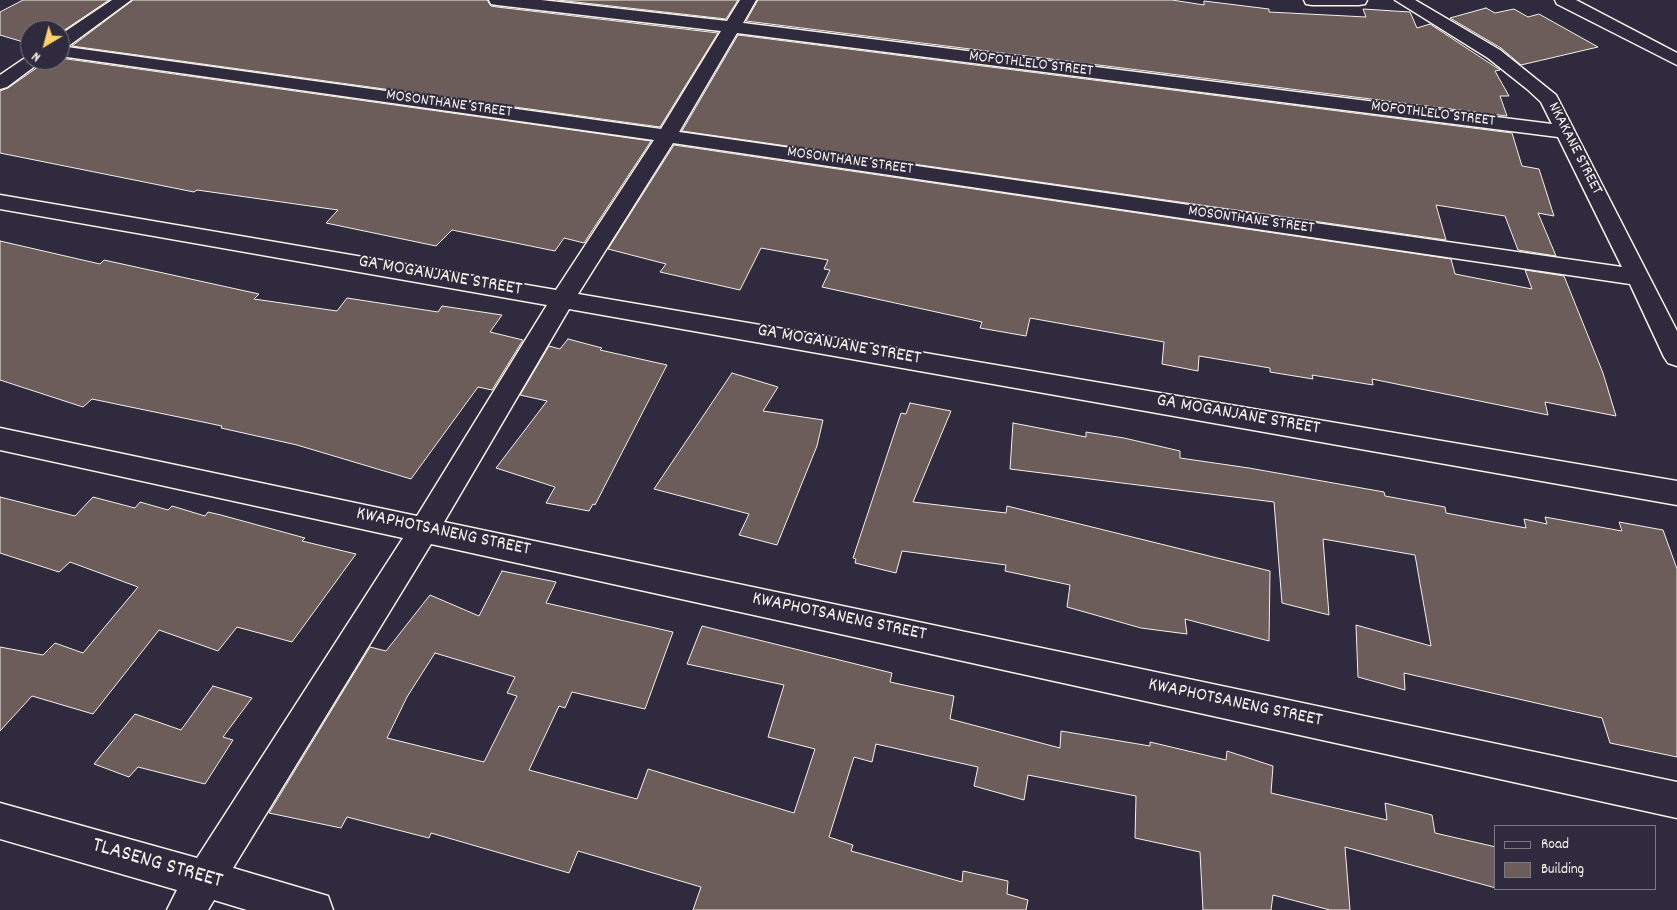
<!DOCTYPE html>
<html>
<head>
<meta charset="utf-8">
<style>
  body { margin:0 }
  #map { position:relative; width:1677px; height:910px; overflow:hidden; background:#2f2a3d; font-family:Dekko,sans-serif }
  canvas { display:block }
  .legend { position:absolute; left:1494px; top:825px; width:162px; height:65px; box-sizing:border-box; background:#2f2a3d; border:1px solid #7e7a81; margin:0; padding:6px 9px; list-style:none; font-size:15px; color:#f4f1e8 }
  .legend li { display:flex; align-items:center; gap:10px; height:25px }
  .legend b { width:25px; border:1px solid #7e7a81 }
  .north { position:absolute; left:20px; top:20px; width:50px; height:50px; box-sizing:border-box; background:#2f2a3d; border:1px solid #7e7a81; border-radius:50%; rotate:217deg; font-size:14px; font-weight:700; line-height:20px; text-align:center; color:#f4f1e8 }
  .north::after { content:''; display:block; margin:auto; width:18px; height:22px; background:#ffd166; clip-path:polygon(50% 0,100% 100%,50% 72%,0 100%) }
</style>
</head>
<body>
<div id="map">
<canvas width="1677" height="910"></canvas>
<ul class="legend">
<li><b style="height:6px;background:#2f2a3d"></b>Road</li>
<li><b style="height:14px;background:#6c5c5a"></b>Building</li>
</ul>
<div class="north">N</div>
</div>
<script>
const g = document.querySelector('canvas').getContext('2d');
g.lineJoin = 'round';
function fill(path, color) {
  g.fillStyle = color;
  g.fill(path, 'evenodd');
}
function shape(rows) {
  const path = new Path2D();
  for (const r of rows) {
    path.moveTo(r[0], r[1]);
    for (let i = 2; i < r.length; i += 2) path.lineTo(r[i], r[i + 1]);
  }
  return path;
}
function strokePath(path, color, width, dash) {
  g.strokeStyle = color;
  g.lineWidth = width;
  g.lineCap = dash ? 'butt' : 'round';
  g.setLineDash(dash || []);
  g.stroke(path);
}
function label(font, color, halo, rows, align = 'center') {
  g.font = font + ' Dekko,sans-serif';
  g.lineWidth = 4;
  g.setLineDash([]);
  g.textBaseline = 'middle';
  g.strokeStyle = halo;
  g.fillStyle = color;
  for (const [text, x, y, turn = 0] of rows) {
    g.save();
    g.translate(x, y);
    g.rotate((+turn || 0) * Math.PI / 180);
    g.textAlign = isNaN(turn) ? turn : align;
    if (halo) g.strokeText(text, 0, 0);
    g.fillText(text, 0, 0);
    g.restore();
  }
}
const building = shape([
  [23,0,109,0,60,33,60,30,30,30,30,44,0,35,0,12,23,0],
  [133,0,487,0,491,6,497,7,718,33,660,127,72,46,133,0],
  [558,0,738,0,726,19,558,0],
  [758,0,1172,0,1204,5,1204,1,1269,9,1269,12,1366,17,1363,9,1410,12,1417,28,1430,24,1500,70,1495,71,1509,96,1500,96,1507,116,746,21,758,0],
  [1486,8,1495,13,1514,9,1528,17,1539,14,1598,47,1521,65,1501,48,1450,18,1486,8],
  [738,35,1512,133,1522,166,1539,169,1554,216,1538,213,1556,256,1518,250,1505,216,1436,205,1446,240,682,131,738,35],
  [60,58,651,141,584,243,564,238,555,251,452,230,436,246,326,223,338,210,197,190,194,192,0,153,0,91,8,88,48,60,60,60,60,58],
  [674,145,1451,259,1455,274,1532,289,1525,270,1564,276,1603,373,1616,416,1545,402,1548,415,1372,379,1373,385,1312,375,1313,379,1270,372,1270,368,1199,356,1198,371,1162,364,1164,342,1030,318,1026,336,980,328,982,322,822,287,830,270,824,269,828,260,761,248,740,290,660,272,666,264,608,249,674,145],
  [0,241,100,264,104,260,259,294,254,299,337,311,347,298,438,312,442,306,502,315,490,332,523,340,492,390,478,387,411,479,297,445,221,428,222,426,92,399,83,407,0,380,0,241],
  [568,339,602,348,600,350,667,365,595,505,593,504,589,511,546,503,555,487,496,468,547,401,520,395,549,346,560,349,568,339],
  [732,373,778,387,763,411,823,420,817,446,777,545,739,535,749,514,654,489,732,373],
  [910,403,951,411,913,502,1006,513,1007,506,1270,571,1269,641,1185,619,1187,634,1141,628,1067,607,1070,585,1005,571,1006,565,902,551,896,573,855,563,856,559,853,558,901,413,906,414,910,403],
  [1013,423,1086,437,1086,432,1124,438,1180,451,1180,458,1249,468,1384,492,1385,496,1445,507,1446,513,1526,528,1524,519,1547,524,1545,517,1622,531,1619,522,1663,530,1677,569,1677,757,1610,743,1602,718,1404,673,1405,690,1358,677,1356,625,1431,646,1415,555,1323,539,1329,615,1282,603,1274,502,1010,469,1013,423],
  [0,497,75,516,93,497,135,508,140,502,168,510,172,506,205,516,208,512,221,515,305,538,302,541,356,554,292,642,237,627,218,651,159,630,93,714,32,696,0,731,0,647,43,655,55,643,83,653,138,587,70,562,59,572,0,553,0,497],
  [502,571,556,582,546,603,673,632,645,709,572,692,565,708,559,706,529,770,637,799,648,769,794,813,815,749,768,737,784,685,687,664,702,626,892,673,890,682,954,696,950,719,1060,748,1061,731,1150,746,1150,742,1226,760,1227,751,1273,766,1271,793,1387,820,1385,803,1432,815,1435,833,1496,847,1496,888,1345,847,1350,910,1330,910,1273,895,1271,910,1203,910,1200,852,1135,838,1136,796,1028,775,1024,800,974,786,978,767,876,744,872,762,854,757,829,837,853,845,851,851,962,882,963,871,1008,881,1007,894,1028,900,1026,910,693,910,701,887,578,851,569,873,431,833,429,838,347,817,341,828,269,813,370,647,386,651,430,595,479,616,502,571],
  [435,653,515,677,507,693,517,696,484,762,387,738,407,697,435,653],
  [213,686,252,698,223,737,233,740,205,784,138,767,129,777,94,764,135,714,181,730,213,686]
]);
const street = shape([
  [112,0,131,0,67,47,661,129,721,31,497,5,491,4,489,0,541,0,727,21,740,0,756,0,743,23,1552,124,1541,102,1527,89,1488,58,1395,0,1415,0,1500,50,1556,95,1677,331,1677,366,1668,363,1664,357,1630,284,673,143,578,294,1677,481,1677,505,569,309,444,522,1677,782,1677,818,431,544,233,868,328,896,333,910,247,910,214,900,208,910,167,910,177,890,0,839,0,803,197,858,403,538,0,450,0,428,417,516,547,305,0,209,0,195,556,290,654,140,60,56,60,35,112,0],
  [737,33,1558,137,1622,267,679,132,737,33],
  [1304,0,1367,0,1365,4,1359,5,1312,5,1306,4,1304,0],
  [1555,0,1576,0,1677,53,1677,65,1557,4,1555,0],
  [28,56,30,56,30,60,43,60,7,87,0,89,0,75,28,56]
]);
const farStreetnames = [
  ["MOFOTHLELO STREET",1031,65,7],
  ["MOSONTHANE STREET",449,105,8],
  ["MOFOTHLELO STREET",1433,115,7],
  ["NKAKANE STREET",1574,149,63],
  ["MOSONTHANE STREET",850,162,8],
  ["MOSONTHANE STREET",1251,221,8]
];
const streetNames = [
  ["GA MOGANJANE STREET",440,277,10],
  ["GA MOGANJANE STREET",839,346,10],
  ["GA MOGANJANE STREET",1238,416,10],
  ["KWAPHOTSANENG STREET",443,533,12],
  ["KWAPHOTSANENG STREET",839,618,12],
  ["KWAPHOTSANENG STREET",1235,704,12]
];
const nearStreetnames = [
  ["TLASENG STREET",157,865,16]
];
fill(building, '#6c5c5a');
strokePath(building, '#f4f1e8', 1);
strokePath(street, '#f4f1e8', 3);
fill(street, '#2f2a3d');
label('16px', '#f4f1e8', '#2f2a3d', farStreetnames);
label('19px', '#f4f1e8', '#2f2a3d', streetNames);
label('22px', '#f4f1e8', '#2f2a3d', nearStreetnames);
</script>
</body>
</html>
